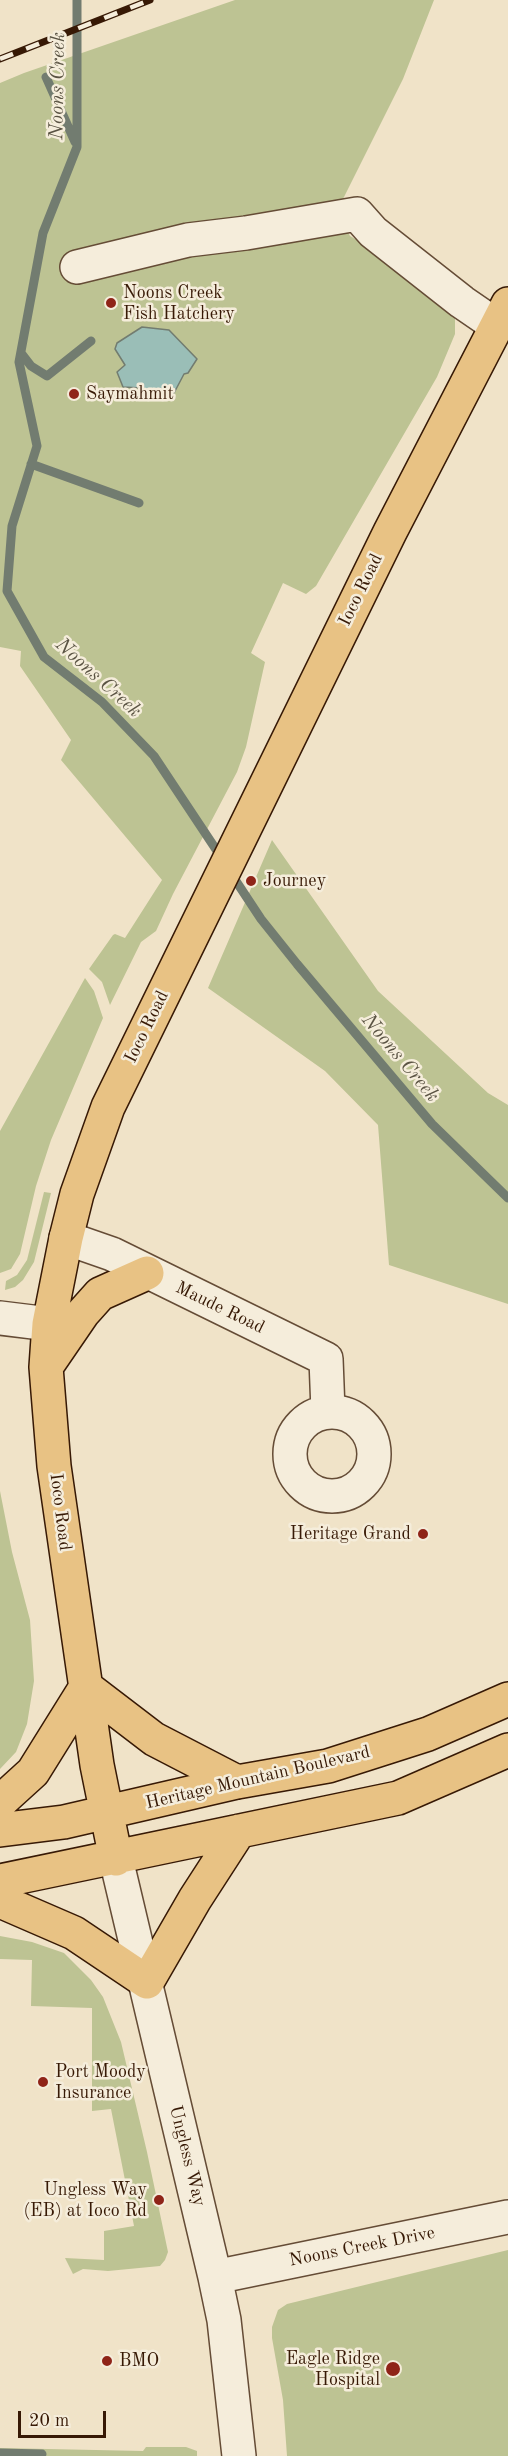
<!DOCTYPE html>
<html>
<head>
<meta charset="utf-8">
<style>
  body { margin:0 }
  #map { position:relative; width:508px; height:2456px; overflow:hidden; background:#f0e3c8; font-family:"Old Standard TT",serif }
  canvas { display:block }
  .scale { position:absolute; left:18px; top:2411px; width:88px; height:27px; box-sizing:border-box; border:3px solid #371905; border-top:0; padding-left:8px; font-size:18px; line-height:21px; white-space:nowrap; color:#371905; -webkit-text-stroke:4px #f5eddb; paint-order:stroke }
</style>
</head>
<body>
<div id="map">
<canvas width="508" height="2456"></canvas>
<div class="scale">20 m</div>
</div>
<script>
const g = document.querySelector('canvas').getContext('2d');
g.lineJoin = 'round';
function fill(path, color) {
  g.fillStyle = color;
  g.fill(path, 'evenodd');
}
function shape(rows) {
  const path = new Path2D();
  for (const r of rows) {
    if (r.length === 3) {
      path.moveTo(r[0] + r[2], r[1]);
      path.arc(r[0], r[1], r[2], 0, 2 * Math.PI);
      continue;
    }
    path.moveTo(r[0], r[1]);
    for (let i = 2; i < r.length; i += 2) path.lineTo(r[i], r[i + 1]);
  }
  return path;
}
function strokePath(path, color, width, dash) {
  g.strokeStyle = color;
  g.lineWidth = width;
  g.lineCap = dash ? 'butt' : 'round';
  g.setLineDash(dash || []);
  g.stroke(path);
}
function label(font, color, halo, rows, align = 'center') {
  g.font = font + ' "Old Standard TT",serif';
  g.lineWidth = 5;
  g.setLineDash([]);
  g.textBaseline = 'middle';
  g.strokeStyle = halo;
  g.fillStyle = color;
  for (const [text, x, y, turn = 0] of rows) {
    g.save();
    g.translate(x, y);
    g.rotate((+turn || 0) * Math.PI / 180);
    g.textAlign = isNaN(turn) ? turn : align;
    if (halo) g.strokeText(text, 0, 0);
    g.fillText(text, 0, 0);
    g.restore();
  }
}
const green = shape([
  [235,0,434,0,403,79,337,211,350,236,374,250,446,306,455,318,455,334,437,377,316,586,306,594,283,583,251,653,265,662,246,747,237,772,173,894,156,931,141,942,110,1005,102,982,89,969,113,935,115,934,125,938,162,880,61,760,71,740,20,666,21,651,0,647,0,83,24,73],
  [272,840,378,991,488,1093,508,1105,508,1304,389,1265,378,1125,325,1071,208,988],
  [85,978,94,991,103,1018,51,1140,36,1186,20,1254,11,1269,0,1273,0,1131],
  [44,1192,51,1193,34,1262,23,1280,15,1287,5,1290,6,1281,17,1275,27,1260],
  [0,1491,12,1552,30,1620,34,1681,27,1724,16,1752,0,1769],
  [0,1936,32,1942,64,1953,91,1980,103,1997,121,2042,147,2152,168,2252,165,2260,160,2266,108,2271,83,2269,73,2274,65,2258,104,2260,104,2231,134,2226,111,2109,92,2111,92,2008,31,2006,32,1960,0,1959],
  [508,2250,508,2456,287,2456,283,2400,272,2338,272,2327,278,2310,287,2304],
  [146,2447,186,2447,197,2451,197,2456,0,2456,0,2448,143,2451]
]);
const water = shape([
  [142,327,169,330,197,359,188,373,184,374,174,393,159,399,141,388,123,387,117,372,125,365,115,349,117,343,142,327]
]);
const stream = shape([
  [77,0,77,147,43,233,19,362,37,446,12,526,7,591,44,657,102,702,154,756,223,860],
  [46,77,75,142],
  [21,353,31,366,47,376,91,341],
  [31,464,139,503],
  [230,872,261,919,297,964,432,1124,508,1198],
  [0,2453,42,2454]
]);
const minor = shape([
  [77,267,188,240,246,233,357,214,373,232,462,302,497,326],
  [66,1238,112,1254,326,1359,328,1411],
  [0,1318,49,1324],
  [332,1454,42],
  [116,1859,215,2277,224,2320,239,2456],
  [215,2277,508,2217]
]);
const major = shape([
  [46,1367,83,1313,100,1294,147,1273],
  [86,1687,154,1739,237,1782],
  [0,1802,33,1772,86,1687],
  [0,1830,64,1822,237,1782,328,1766,428,1734,508,1699],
  [116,1859,97,1765,54,1466,46,1367,49,1324,66,1238,77,1194,108,1107,390,532,508,304],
  [0,1881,398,1798,508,1750],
  [0,1901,74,1933,147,1982,195,1899,239,1831]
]);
const rail = shape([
  [0,59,150,0]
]);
const markers = [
  [111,303,6,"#8f2418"],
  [74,394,6,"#8f2418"],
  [251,881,6,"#8f2418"],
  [423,1534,6,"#8f2418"],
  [43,2082,6,"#8f2418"],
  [159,2200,6,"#8f2418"],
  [107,2361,6,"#8f2418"],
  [393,2369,8,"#8f2418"]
];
const poiNames = [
  ["Noons Creek",123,293],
  ["Fish Hatchery",123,314],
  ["Saymahmit",86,394],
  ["Journey",263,881],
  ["Heritage Grand",411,1534,"right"],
  ["Port Moody",55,2072],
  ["Insurance",55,2093],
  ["Ungless Way",147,2190,"right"],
  ["(EB) at Ioco Rd",147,2211,"right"],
  ["Eagle Ridge",380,2359,"right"],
  ["Hospital",380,2380,"right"],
  ["BMO",119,2361]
];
const streetNames = [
  ["Ioco Road",361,590,-64],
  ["Ioco Road",147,1027,-64],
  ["Maude Road",220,1308,26],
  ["Ioco Road",60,1512,83],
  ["Heritage Mountain Boulevard",258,1778,-13],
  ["Ungless Way",187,2156,76],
  ["Noons Creek Drive",362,2247,-11]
];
const waterNames = [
  ["Noons Creek",58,86,-89],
  ["Noons Creek",98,678,42],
  ["Noons Creek",400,1058,50]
];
fill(green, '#bdc393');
fill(water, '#9abeb7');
strokePath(water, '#727c70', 1.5);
strokePath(stream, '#727c70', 9);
strokePath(minor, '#654c36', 36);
strokePath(major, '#371905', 36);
strokePath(minor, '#f5eddb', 33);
strokePath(major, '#e8c284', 33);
strokePath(rail, '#371905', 7);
strokePath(rail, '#f5eddb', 4.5, [14]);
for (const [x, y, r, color] of markers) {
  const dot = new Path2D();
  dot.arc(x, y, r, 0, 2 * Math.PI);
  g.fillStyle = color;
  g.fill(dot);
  strokePath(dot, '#f5eddb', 2);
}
label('18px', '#371905', '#f5eddb', poiNames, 'left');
label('18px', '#371905', '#f5eddb', streetNames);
label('italic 20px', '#5a5343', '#f5eddb', waterNames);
</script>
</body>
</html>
